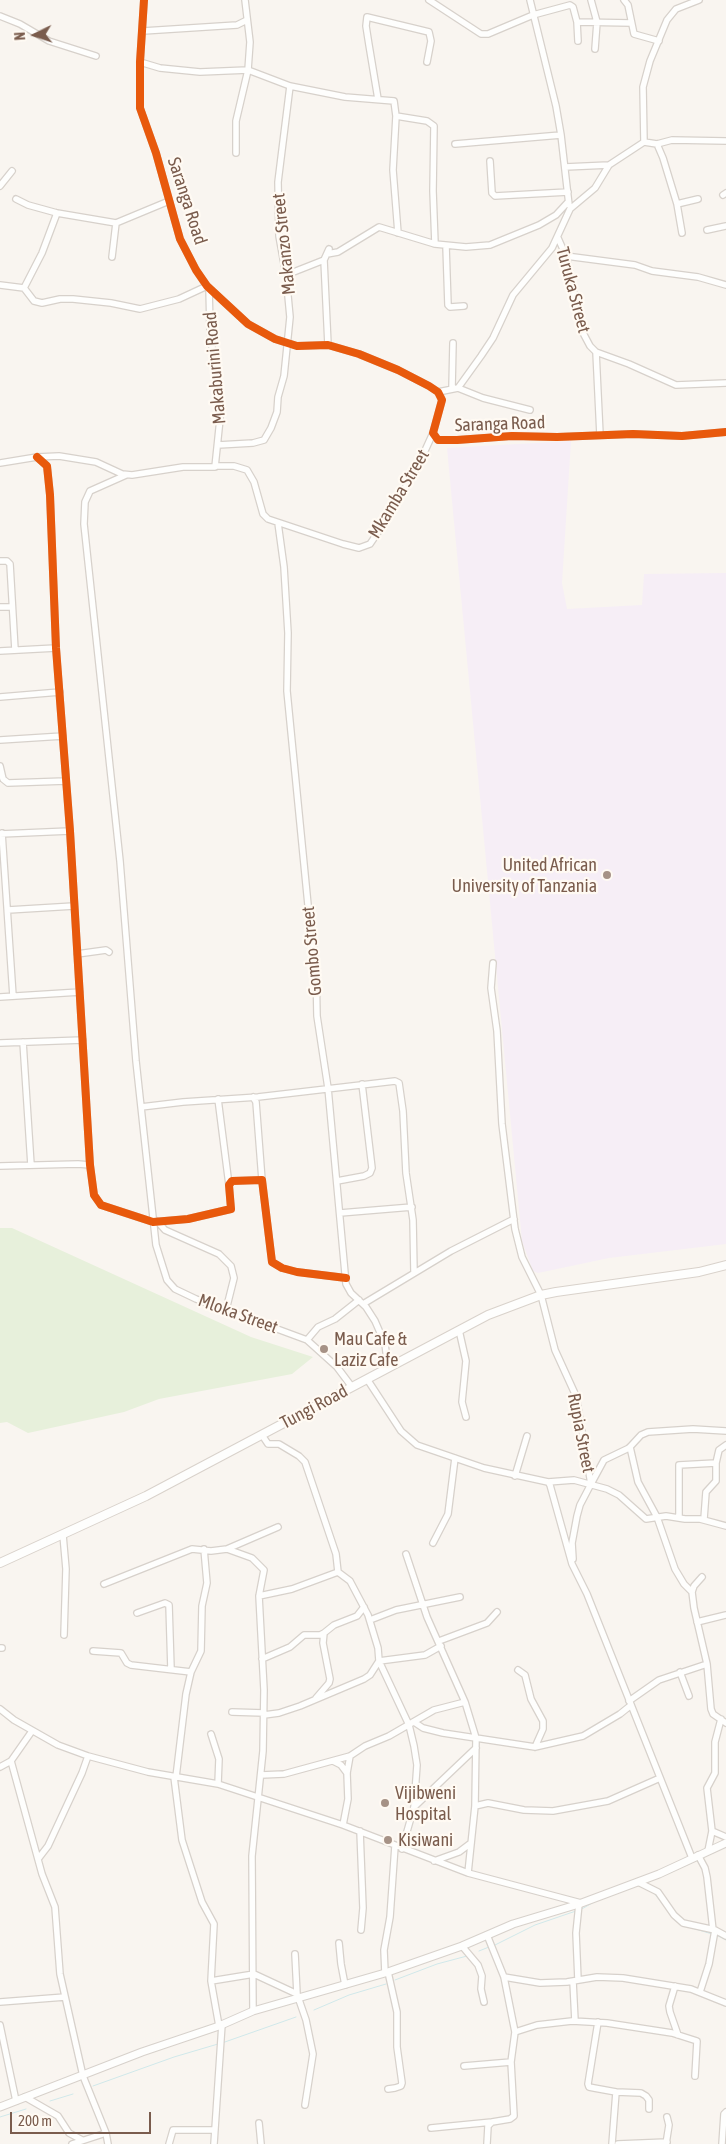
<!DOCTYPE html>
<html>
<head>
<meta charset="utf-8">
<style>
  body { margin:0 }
  #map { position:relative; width:726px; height:2144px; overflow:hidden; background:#f9f5f0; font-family:"Asap Condensed",sans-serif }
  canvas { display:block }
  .north { position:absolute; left:10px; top:10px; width:50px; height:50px; -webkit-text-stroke:4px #fffaf3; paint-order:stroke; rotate:266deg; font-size:14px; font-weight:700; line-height:20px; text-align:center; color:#7a5c4d }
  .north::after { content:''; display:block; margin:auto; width:18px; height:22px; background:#7a5c4d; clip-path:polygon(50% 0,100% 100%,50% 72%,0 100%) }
  .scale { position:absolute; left:10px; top:2112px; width:141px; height:22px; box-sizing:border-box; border:2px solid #7a5c4d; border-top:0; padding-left:6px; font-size:15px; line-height:18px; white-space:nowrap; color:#7a5c4d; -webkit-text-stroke:4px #fffaf3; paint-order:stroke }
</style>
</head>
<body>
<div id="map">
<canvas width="726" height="2144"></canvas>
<div class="north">N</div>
<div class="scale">200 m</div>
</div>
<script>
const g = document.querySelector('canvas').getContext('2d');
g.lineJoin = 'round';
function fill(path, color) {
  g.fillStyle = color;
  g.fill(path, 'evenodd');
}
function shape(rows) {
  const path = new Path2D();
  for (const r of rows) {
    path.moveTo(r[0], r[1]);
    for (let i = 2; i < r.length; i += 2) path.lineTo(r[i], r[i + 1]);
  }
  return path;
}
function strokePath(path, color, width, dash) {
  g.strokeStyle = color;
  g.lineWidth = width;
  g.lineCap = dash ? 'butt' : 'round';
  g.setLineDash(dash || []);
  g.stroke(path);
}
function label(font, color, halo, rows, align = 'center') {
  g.font = font + ' "Asap Condensed",sans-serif';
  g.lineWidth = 4.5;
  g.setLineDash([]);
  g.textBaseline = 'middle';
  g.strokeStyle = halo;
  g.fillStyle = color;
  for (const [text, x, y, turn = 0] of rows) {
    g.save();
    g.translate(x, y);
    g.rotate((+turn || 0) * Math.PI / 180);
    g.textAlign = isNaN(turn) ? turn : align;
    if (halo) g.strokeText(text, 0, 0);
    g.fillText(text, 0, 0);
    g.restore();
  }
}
const education = shape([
  [571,441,562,583,567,609,642,605,644,574,726,573,726,1244,609,1258,538,1273,533,1271,522,1241,447,448]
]);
const green = shape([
  [0,1228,12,1228,251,1337,313,1357,292,1374,159,1399,124,1412,28,1433,7,1422,0,1423]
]);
const stream = shape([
  [702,1858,726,1847],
  [667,1874,698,1860],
  [654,1893,667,1910],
  [602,1899,631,1888],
  [580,1910,594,1902],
  [689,1927,712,1934],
  [716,1935,726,1940],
  [495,1945,535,1925,576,1911],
  [479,1951,489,1947],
  [395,1980,437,1964,467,1956],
  [314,2010,349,1995,386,1984],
  [222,2043,296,2017],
  [93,2086,174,2057,218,2044],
  [50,2101,73,2094],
  [0,2117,26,2109]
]);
const minor = shape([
  [144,0,140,62,140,108,156,153,180,239,196,270,207,286,248,324,275,339,297,346,328,345,359,354,398,370,429,386,438,392,442,400,433,433,438,440,457,440,512,436,557,437,633,434,682,436,726,432],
  [245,0,250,42,248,70,290,86,345,97,394,101,396,116,427,121,434,126,433,191,435,244],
  [429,0,481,34,488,34,533,15,570,5,573,7,577,22,578,41],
  [530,0,556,106,561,135,569,205],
  [591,0,597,22,595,49],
  [624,0,628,5,634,34,659,41],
  [0,16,20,24,49,41,96,56],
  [577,22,631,23],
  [143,31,237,25,247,20],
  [140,62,160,68,200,72,248,70,236,121,236,153],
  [378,99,369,45,366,26,367,17,429,32,431,41,427,62],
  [396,116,393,170,398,233],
  [644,142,643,87,650,61,667,20,676,9,699,0],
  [644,142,657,144,672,140,726,141],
  [455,144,561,135],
  [657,144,663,158,677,204,698,199],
  [490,161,492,193,495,196,568,192],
  [565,167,609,165],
  [0,186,12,171],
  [723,195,726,193],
  [16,199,28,205,57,213,116,223,169,201],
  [677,204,682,233],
  [707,230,726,226],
  [558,238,566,256,582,331,590,346,596,352,629,364,676,385,726,383],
  [446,246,448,305,450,307,464,306],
  [327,254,338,252,379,227,435,244,466,247,490,245,539,225,556,215,568,202],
  [566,256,635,265,652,271,698,277,726,285],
  [112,257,116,223],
  [324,260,328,345],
  [286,275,324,260,329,249],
  [0,285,24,288,34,301,42,303,60,299,73,299,111,303,140,309,179,299,207,286],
  [24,288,42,253,57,213],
  [596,352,600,435],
  [452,388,453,343],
  [458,388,483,398,530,410],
  [438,392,458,388,481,356,493,338,513,295,552,248,570,209,595,188,609,165,644,142],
  [218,445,253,443,264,440,271,428,277,412,278,397,284,376,290,317,286,275,279,236,278,182,290,86],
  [37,457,47,466,50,495,56,648,70,831,90,1165,94,1195,101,1205,153,1222,188,1219,231,1209,229,1185,232,1181,262,1180,272,1262,282,1268,297,1272,346,1278],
  [0,463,37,457,59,456,96,462,122,474,132,475,183,467,215,467,220,419,210,329,209,288],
  [216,466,234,466,247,470,254,482,263,514,268,519,343,544,359,548,370,544,385,522,418,466,433,433],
  [126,475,90,491,85,502,84,524,120,861,136,1061,156,1245,167,1280,175,1289,196,1299,307,1340,337,1367,352,1387],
  [278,523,284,567,288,633,287,691,309,915,316,965,317,1016,328,1088,346,1284,351,1293,366,1307,375,1321,385,1344,388,1368],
  [0,561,7,561,10,564,15,650],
  [0,607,12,607],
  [0,651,56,648],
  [0,697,60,692],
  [0,740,63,736],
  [0,766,3,779,8,783,66,781],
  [2,833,13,996],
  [0,834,70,831],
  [8,910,74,906],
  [77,954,106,950,109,952],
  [493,963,491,988,497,1031,502,1124,515,1229,522,1257,541,1295,555,1350,576,1396,591,1484,580,1505,577,1516,572,1543,573,1559],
  [0,997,80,992],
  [23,1042,31,1165],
  [0,1043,83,1040],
  [253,1097,256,1102,262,1180],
  [218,1099,229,1185],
  [141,1107,183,1102,258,1097,395,1081,399,1083,403,1111,406,1173,413,1220,414,1272],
  [0,1166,78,1164,90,1165],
  [337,1181,364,1176,370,1173,372,1168,362,1084],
  [340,1213,412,1207],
  [157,1221,165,1230,219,1254,231,1266,234,1278,226,1310],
  [363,1304,451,1251,514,1219],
  [459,1330,466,1361,462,1402,466,1417],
  [307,1340,318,1327,335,1319,359,1300],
  [367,1379,401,1431,417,1445,484,1468,548,1482,550,1485,572,1564,587,1594,692,1858],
  [262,1435,268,1444,279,1444,299,1456,305,1462,336,1554,338,1572],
  [630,1447,638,1482,657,1517,675,1569,684,1584,692,1592],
  [515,1476,527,1436],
  [548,1482,574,1480,607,1489,619,1495,646,1519,666,1516,685,1519,700,1519,726,1526],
  [591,1484,604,1460,629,1448,641,1435,648,1432,693,1429,726,1431],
  [679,1518,679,1465,716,1463],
  [704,1519,706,1492,716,1481,716,1463,719,1450,726,1445],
  [63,1535,66,1569,64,1635],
  [433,1543,448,1514,455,1458],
  [227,1549,252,1558,264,1570,259,1596,264,1690,263,1751,252,1856,253,2011],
  [406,1554,427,1617,465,1702,476,1738,475,1806,468,1873],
  [338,1572,350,1581,368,1615,378,1648,379,1661,409,1725,414,1746,417,1765,414,1807,402,1849],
  [702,1577,694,1586,692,1592,694,1608,707,1664,711,1709,713,1714,726,1723],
  [104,1584,192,1549,211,1551,227,1549,278,1527],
  [259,1596,292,1589,338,1572],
  [137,1613,165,1603,169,1605,171,1669],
  [370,1620,396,1610,460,1597],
  [697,1622,726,1615],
  [439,1641,487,1623,497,1612],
  [0,1648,2,1648],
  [93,1651,121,1653,127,1663,131,1665,191,1672],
  [262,1659,290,1647,304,1635,320,1635,324,1633],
  [518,1670,525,1675,531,1699,543,1721,543,1729,535,1747],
  [680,1672,689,1696],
  [316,1698,329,1683,330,1679,323,1643,324,1633,334,1625,357,1616,364,1607],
  [629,1701,659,1680,707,1664],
  [0,1709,14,1720,58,1745,88,1756,148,1772,218,1784,343,1825,468,1873,581,1903],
  [232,1712,264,1713],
  [264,1715,279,1713,300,1706,364,1679,370,1675,379,1661,425,1655,441,1646],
  [414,1722,423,1728,443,1733,535,1747,583,1736,620,1714,630,1706],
  [211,1734,219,1759,218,1784],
  [11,1761,42,1874,55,1907,60,1974,83,2076,106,2133,108,2144],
  [333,1761,341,1765,347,1773],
  [0,1767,11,1761,32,1731],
  [261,1775,284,1774,350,1756,365,1746,389,1736,434,1710,465,1702],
  [174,1777,182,1840,202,1902,214,1924,211,1981,219,2026],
  [176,1777,186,1694,191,1672,201,1651,202,1606,207,1583,204,1549],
  [475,1806,488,1803,524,1810,553,1811,608,1801,660,1778],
  [414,1807,476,1748],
  [343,1825,348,1799,347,1773,350,1756],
  [360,1831,363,1908,361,1930],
  [712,1831,726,1837],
  [708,1851,712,1831,707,1788,715,1773,715,1742,721,1719],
  [698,1855,705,1868,707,1877,713,1930],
  [38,1859,48,1846,82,1773,88,1756],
  [434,1861,459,1852,471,1843],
  [638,1882,658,1892,674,1915,683,1923,715,1930,726,1936],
  [487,1935,504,1977,515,2032,511,2062,514,2116,510,2119,492,2122,488,2126,487,2144],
  [339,1943,341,1964,345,1985],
  [462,1946,478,1965,482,1976,481,1989,484,2002],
  [295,1954,297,1994,306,2020,313,2054,305,2105],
  [388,1972,397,2012,397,2047,402,2083,401,2086,395,2088,388,2089],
  [385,1973,384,1950,390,1917,395,1846],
  [504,1977,540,1983,567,1982,597,1977,623,1978,691,1989,726,2003],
  [578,1980,576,1933,579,1904],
  [211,1981,254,1974,297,1994],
  [573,1981,575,2021],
  [675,1986,669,2006,670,2012,678,2035],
  [700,1992,709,1964,715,1930],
  [0,2002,65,1997],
  [598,2022,588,2084,589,2087,594,2088,616,2092,612,2144],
  [0,2025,16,2101],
  [515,2032,537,2025,572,2021,607,2023,672,2033,697,2041,695,2076],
  [464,2066,511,2062],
  [616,2092,641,2093,646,2096,649,2100,649,2109],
  [25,2097,58,2116,69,2133,82,2140],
  [259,2123,261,2144],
  [431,2128,492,2122],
  [72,2144,106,2133],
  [169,2144,173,2130,215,2130],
  [214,2144,222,2024],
  [618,2144,667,2142],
  [666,2144,669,2125,667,2117],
  [722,2144,724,2114,726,2112]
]);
const tertiary = shape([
  [0,2107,142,2052,219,2026,253,2011,385,1973,462,1946,513,1924,579,1904,659,1874,726,1843]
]);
const secondary = shape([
  [0,1563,146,1496,488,1315,541,1295,556,1292,699,1272,726,1265]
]);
const cycleway = shape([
  [144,0,140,62,140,108,156,153,180,239,196,270,207,286,248,324,275,339,297,346,328,345,359,354,398,370,429,386,438,392,442,400,433,433,438,440,457,440,512,436,557,437,633,434,682,436,726,432],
  [37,457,47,466,50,495,56,648,70,831,90,1165,94,1195,101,1205,153,1222,188,1219,231,1209,229,1185,232,1181,262,1180,272,1262,282,1268,297,1272,346,1278]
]);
const markers = [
  [607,875,5,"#a69286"],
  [324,1349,5,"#a69286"],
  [385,1803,5,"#a69286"],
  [388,1840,5,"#a69286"]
];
const streetNames = [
  ["Saranga Road",187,201,72],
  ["Makanzo Street",284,244,-96],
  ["Turuka Street",573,290,75],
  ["Makaburini Road",215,368,-95],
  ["Saranga Road",500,424,-2],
  ["Mkamba Street",399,494,-59],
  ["Gombo Street",312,951,-95],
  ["Mloka Street",238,1314,20],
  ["Tungi Road",314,1407,-28],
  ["Rupia Street",581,1433,79]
];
const poiNames = [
  ["United African",597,865,"right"],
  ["University of Tanzania",597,886,"right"],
  ["Mau Cafe &",334,1339],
  ["Laziz Cafe",334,1360],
  ["Vijibweni",395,1793],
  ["Hospital",395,1814],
  ["Kisiwani",398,1840]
];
fill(education, '#f6eef6');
fill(green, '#e7f0db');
strokePath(stream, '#d0e8ea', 1);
strokePath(minor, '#d7d1cb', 8);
strokePath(tertiary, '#d7d1cb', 9);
strokePath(secondary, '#d9d2cb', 10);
strokePath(minor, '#fefefd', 5.5);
strokePath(tertiary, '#fefefd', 7);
strokePath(secondary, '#fefefd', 8);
strokePath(cycleway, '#e8590c', 8);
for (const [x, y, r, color] of markers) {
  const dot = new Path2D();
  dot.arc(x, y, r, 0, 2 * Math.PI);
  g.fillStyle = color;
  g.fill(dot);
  strokePath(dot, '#fffaf3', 2);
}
label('18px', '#7a5c4d', '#fffaf3', streetNames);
label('18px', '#7a5c4d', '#fffaf3', poiNames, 'left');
</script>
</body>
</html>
